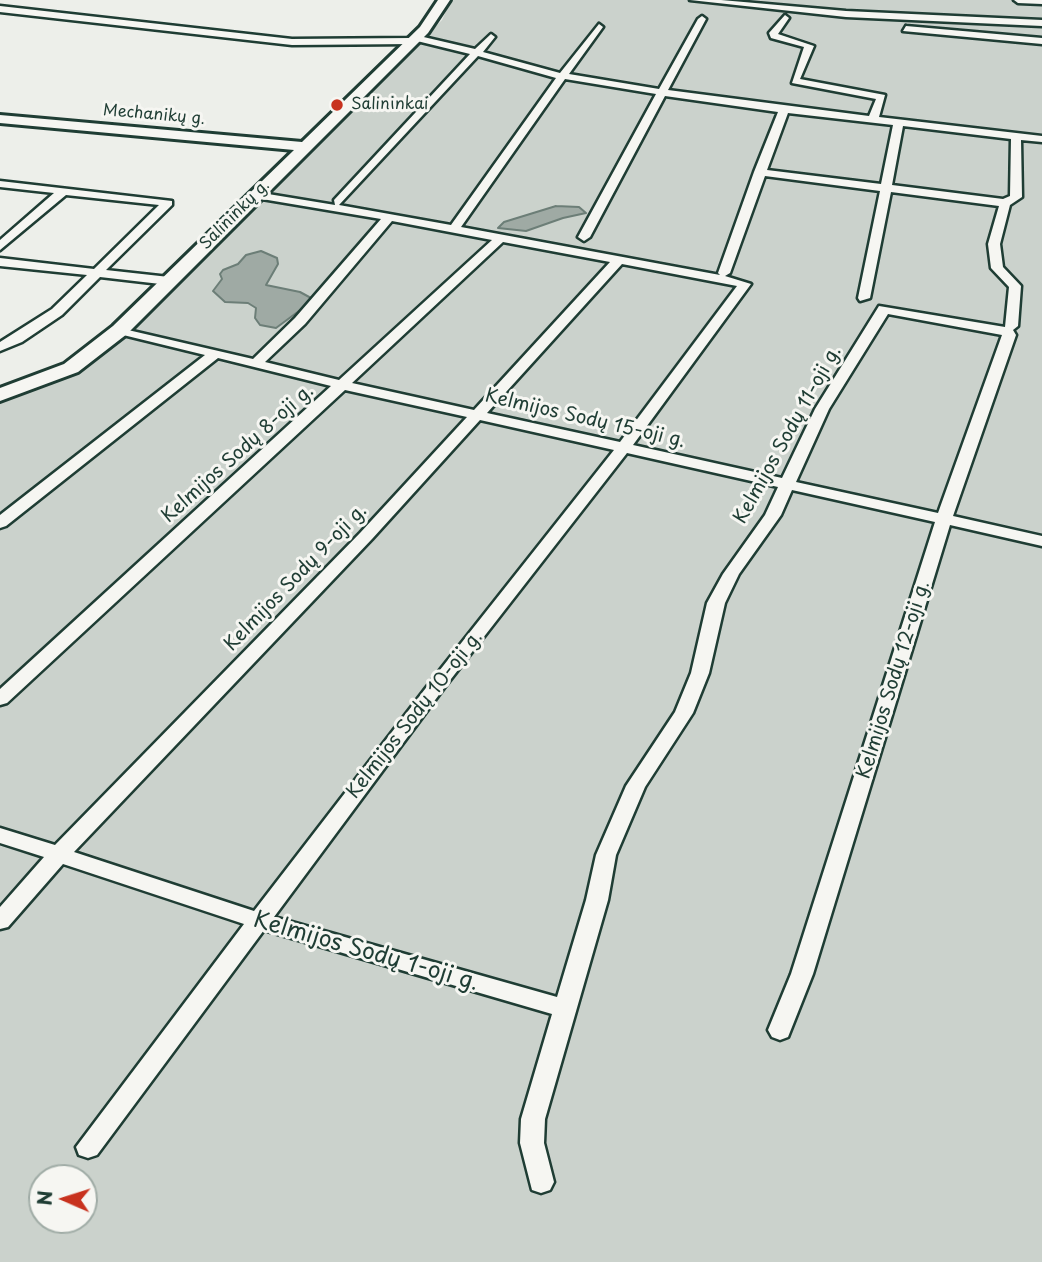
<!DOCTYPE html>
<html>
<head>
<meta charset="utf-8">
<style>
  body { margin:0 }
  #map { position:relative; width:1042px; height:1262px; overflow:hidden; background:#edefea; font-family:"Playpen Sans",sans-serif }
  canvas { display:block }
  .north { position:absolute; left:28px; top:1164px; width:70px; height:70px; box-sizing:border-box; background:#f6f6f2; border:2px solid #a0aca6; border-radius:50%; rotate:273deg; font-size:19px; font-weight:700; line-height:28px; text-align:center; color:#1f3d34 }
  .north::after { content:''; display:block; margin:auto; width:24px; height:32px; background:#c8321e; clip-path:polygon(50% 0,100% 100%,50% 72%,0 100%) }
</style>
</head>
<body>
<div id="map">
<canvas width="1042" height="1262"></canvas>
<div class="north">N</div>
</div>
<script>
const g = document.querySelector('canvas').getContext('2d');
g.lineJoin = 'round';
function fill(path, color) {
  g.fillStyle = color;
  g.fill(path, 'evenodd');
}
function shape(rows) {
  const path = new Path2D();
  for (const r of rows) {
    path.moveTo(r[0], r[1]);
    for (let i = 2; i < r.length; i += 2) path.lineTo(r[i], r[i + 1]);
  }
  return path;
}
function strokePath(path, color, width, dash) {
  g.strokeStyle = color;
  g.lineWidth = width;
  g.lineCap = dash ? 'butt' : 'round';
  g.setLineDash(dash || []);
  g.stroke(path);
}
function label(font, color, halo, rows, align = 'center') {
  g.font = font + ' "Playpen Sans",sans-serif';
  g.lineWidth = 6;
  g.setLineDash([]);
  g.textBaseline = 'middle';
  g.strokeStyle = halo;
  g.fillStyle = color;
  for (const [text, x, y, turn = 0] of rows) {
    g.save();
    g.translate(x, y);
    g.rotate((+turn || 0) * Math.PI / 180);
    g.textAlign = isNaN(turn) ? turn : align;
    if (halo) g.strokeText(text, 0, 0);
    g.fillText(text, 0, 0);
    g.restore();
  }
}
const green = shape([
  [451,0,1042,0,1042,1262,0,1262,0,401,42,388,71,374,97,358,122,337,442,20],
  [42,1178,84,1178,84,1220,42,1220]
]);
const water = shape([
  [556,206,579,207,586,213,563,218,526,231,498,228,504,222,556,206],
  [261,251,277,258,278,264,266,285,300,292,311,298,307,305,276,328,260,325,255,318,256,308,248,303,225,302,213,291,222,279,220,274,223,270,238,264,246,255,261,251]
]);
const minor = shape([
  [690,0,721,0,846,11,1042,20,1042,26,846,17,690,0],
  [1014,0,1042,0,1042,4,1018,3,1014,0],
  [0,6,292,39,411,38,415,35,475,49,491,34,495,37,483,52,560,73,599,24,603,27,569,74,659,89,698,19,702,16,706,19,668,90,869,116,876,99,792,83,804,47,771,38,769,33,785,15,789,18,778,34,814,46,800,79,885,95,879,117,1042,136,1042,142,1021,140,1022,197,1010,205,1000,244,1003,267,1021,286,1018,326,1013,330,1016,335,953,516,1042,536,1042,546,950,525,813,974,788,1037,780,1040,772,1037,768,1030,791,974,935,522,792,490,781,515,739,574,725,603,709,673,693,713,645,787,616,855,608,900,545,1119,544,1143,554,1182,550,1190,541,1193,532,1190,520,1143,521,1119,552,1014,264,930,97,1155,88,1158,79,1155,76,1147,244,924,63,864,8,927,0,929,0,907,44,857,0,843,0,828,55,845,360,533,467,417,345,390,7,703,0,705,0,689,331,386,218,358,6,526,0,528,0,515,205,355,115,333,115,327,253,359,295,318,381,219,256,198,250,195,256,192,335,205,334,200,470,54,417,41,413,44,292,45,0,12,0,6],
  [478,56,556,78,451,225,339,205,478,56],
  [565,79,656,94,578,237,584,241,590,237,665,96,778,112,754,172,718,273,720,275,461,227,565,79],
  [788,113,893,125,881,184,767,170,788,113],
  [903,126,1011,139,1010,196,1003,199,892,185,903,126],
  [765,176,880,191,858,298,860,301,870,298,891,192,999,206,988,244,991,268,1009,287,1005,327,879,306,815,409,782,478,633,445,751,284,725,276,730,273,765,176],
  [392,221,492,240,339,380,265,362,305,324,392,221],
  [503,242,610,262,474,410,352,383,503,242],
  [622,264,737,286,620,442,487,413,622,264],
  [888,314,1002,335,938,513,796,482,829,409,888,314],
  [480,420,614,450,432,680,254,911,74,852,372,539,480,420],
  [627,453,778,487,765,515,723,574,707,603,691,673,675,712,626,786,596,855,586,900,557,997,274,917,444,688,627,453],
  [906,26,1042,38,1042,44,903,31,906,26],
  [0,181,172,201,172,205,106,270,169,277,175,281,169,285,100,277,62,315,22,342,0,351,0,342,52,309,87,275,0,266,0,258,94,269,159,205,66,195,0,250,0,240,54,193,0,187,0,181]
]);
const secondary = shape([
  [438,0,450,0,428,33,127,334,78,372,0,401,0,388,64,364,113,326,294,150,0,123,0,115,302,142,420,27,438,0]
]);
const markers = [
  [337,105,7,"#c8321e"]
];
const farPoinames = [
  ["Salininkai",351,105]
];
const farStreetnames = [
  ["Mechanikų g.",154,115,5],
  ["Salininkų g.",235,215,-45]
];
const streetNames = [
  ["Kelmijos Sodų 15-oji g.",585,419,13],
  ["Kelmijos Sodų 11-oji g.",788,435,-61],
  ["Kelmijos Sodų 8-oji g.",238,454,-42],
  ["Kelmijos Sodų 9-oji g.",296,578,-46],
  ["Kelmijos Sodų 12-oji g.",894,680,-73],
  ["Kelmijos Sodų 10-oji g.",415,715,-52]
];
const nearStreetnames = [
  ["Kelmijos Sodų 1-oji g.",366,952,16]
];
fill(green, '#cbd2cc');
fill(water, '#9faaa4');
strokePath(water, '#6c7e77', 2);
strokePath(minor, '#1f3d34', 5);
strokePath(secondary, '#1f3d34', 6);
fill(minor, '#f6f6f2');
fill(secondary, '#f6f6f2');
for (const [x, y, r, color] of markers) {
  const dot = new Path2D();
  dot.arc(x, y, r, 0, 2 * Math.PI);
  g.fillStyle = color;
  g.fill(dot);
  strokePath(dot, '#f6f6f2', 2.5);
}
label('16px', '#1f3d34', '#f6f6f2', farPoinames, 'left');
label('16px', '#1f3d34', '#f6f6f2', farStreetnames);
label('19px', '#1f3d34', '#f6f6f2', streetNames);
label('23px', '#1f3d34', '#f6f6f2', nearStreetnames);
</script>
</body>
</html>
